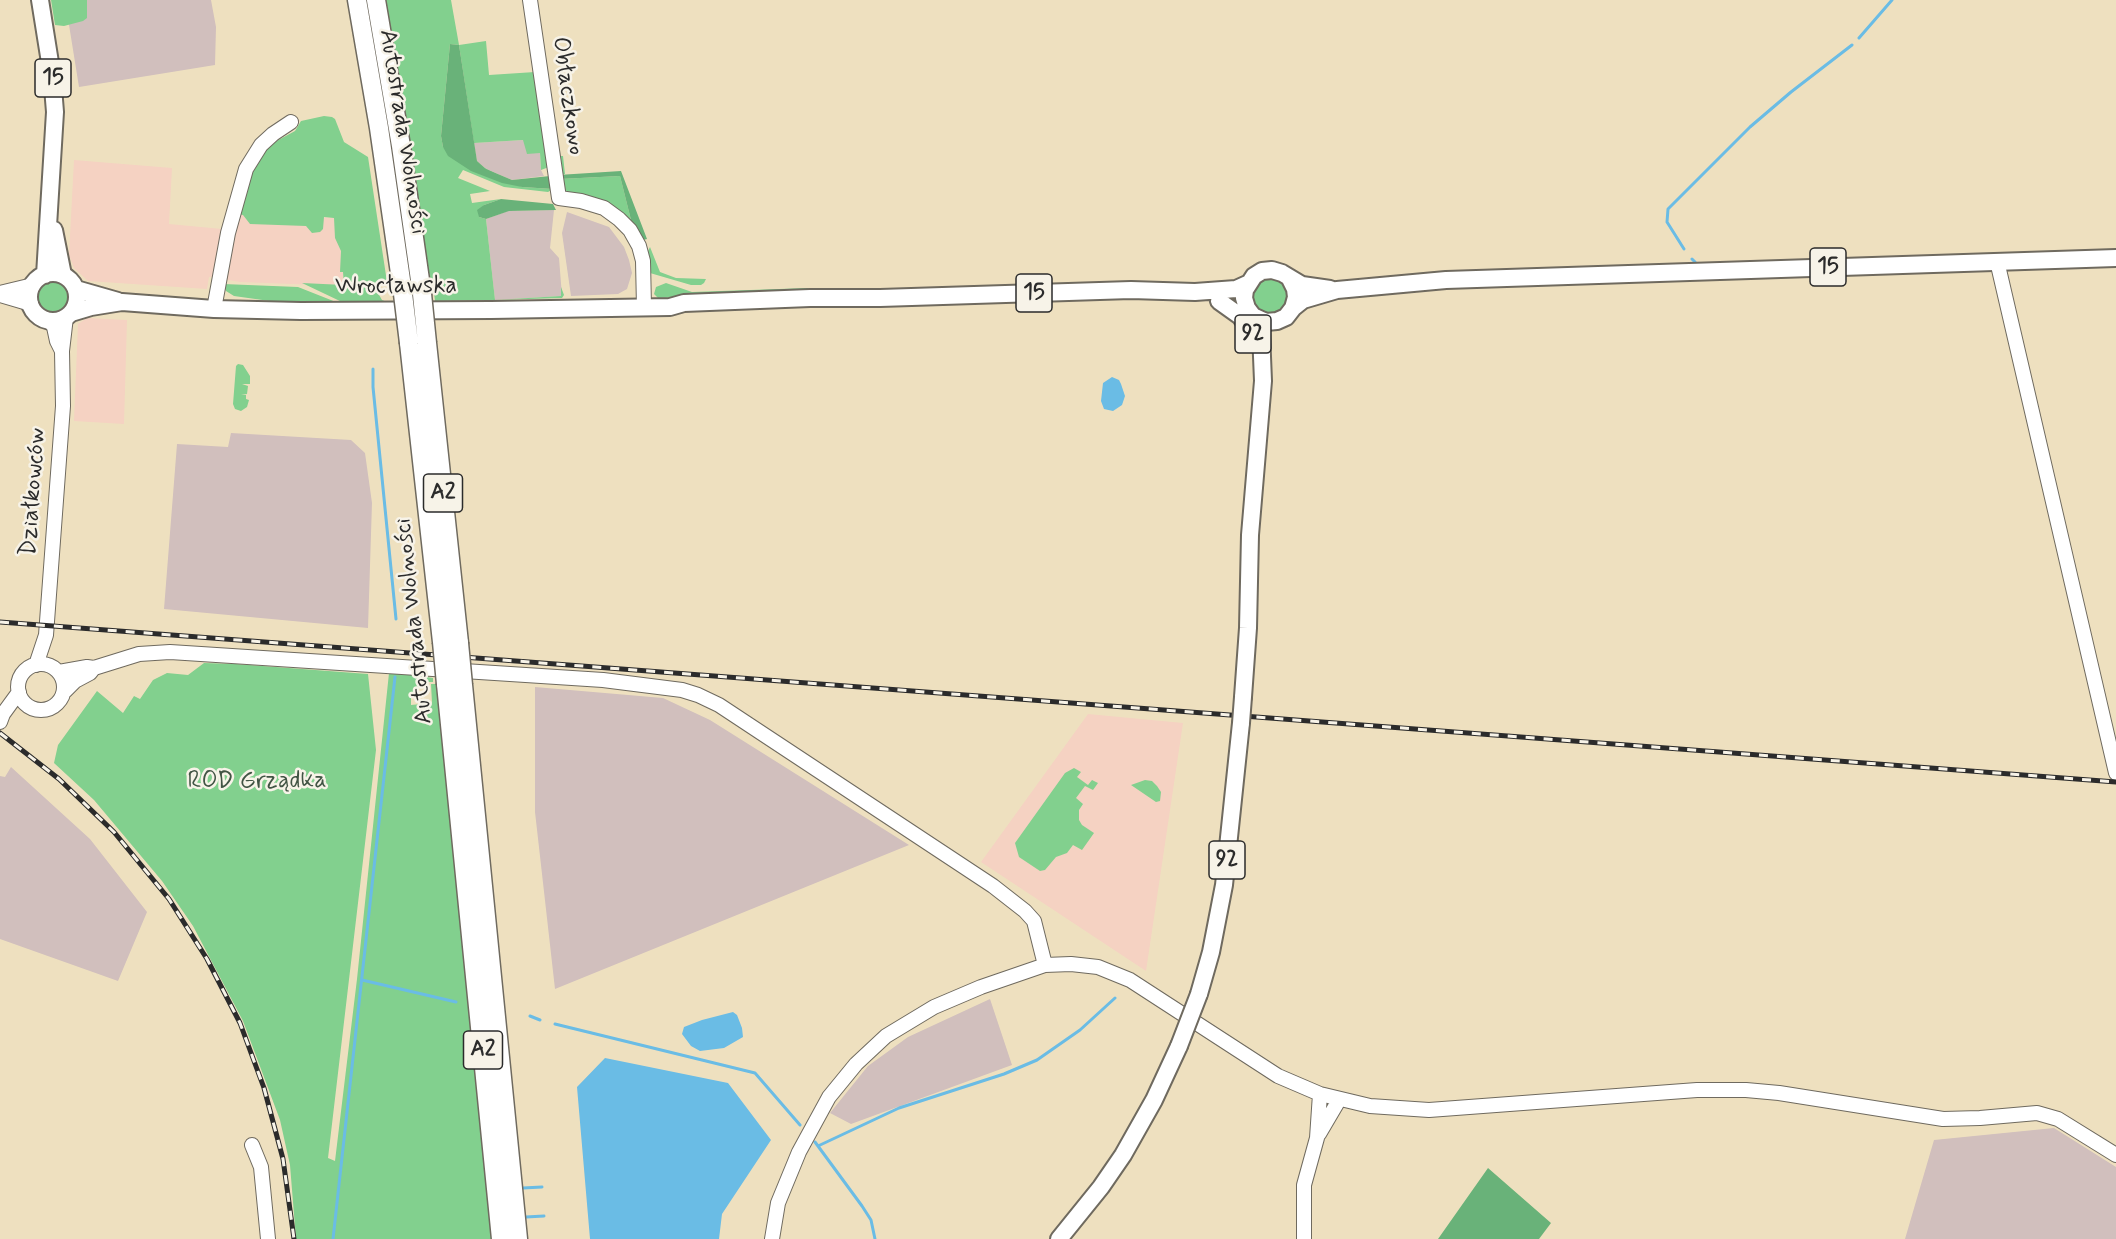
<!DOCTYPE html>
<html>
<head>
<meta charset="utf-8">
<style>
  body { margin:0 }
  canvas { display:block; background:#eee0bf }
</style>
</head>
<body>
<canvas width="2116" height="1239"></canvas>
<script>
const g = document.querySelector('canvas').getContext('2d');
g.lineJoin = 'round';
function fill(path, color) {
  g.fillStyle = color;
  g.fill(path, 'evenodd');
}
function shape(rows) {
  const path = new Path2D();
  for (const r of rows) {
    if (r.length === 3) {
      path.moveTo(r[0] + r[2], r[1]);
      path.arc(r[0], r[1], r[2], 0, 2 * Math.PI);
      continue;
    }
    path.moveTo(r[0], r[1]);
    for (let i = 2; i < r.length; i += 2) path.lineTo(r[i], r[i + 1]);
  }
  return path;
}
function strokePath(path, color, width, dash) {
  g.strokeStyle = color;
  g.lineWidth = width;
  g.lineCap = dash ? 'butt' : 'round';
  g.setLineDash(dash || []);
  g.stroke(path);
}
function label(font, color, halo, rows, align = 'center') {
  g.font = font + ' Mynerve,sans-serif';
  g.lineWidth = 5;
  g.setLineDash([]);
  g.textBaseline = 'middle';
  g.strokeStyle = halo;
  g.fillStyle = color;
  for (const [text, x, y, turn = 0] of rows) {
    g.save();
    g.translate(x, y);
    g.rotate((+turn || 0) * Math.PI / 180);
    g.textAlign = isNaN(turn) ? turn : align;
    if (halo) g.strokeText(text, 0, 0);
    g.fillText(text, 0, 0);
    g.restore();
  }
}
const built = shape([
  [74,160,172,168,169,224,222,229,215,277,209,277,207,289,88,281,74,268,69,255],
  [238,214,338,218,344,286,240,282,223,279],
  [87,318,127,320,124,424,74,421,78,324],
  [1088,714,1183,723,1146,971,981,862]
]);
const industrial = shape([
  [65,0,211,0,216,27,215,65,79,87],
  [524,140,540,153,541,170,544,176,512,180,486,169,477,161,474,143],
  [554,210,550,248,559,258,562,296,495,300,486,219,508,211],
  [567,212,609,227,624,247,629,260,632,273,627,289,618,294,571,296,562,233],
  [231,433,351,440,365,453,372,503,368,628,164,609,177,444,228,447],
  [535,687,663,698,710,720,909,845,555,989,535,812],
  [11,767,90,839,147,912,118,981,0,939,0,776,5,777],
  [990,999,1012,1065,851,1124,830,1113,868,1066,908,1037],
  [2054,1128,2116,1167,2116,1239,1905,1239,1934,1140]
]);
const green = shape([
  [51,0,87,0,87,18,83,21,64,26,55,25],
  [386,0,451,0,459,45,486,41,489,75,535,72,549,167,541,170,540,153,527,154,523,140,474,143,459,45,450,44,441,136,443,147,522,187,553,189,548,192,504,187,463,170,458,178,490,191,470,194,472,203,501,199,484,205,479,217,486,219,495,300,561,296,561,287,564,295,562,298,495,300,435,301,434,293,431,293,414,165],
  [324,116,332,117,335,119,344,142,368,157,387,282,375,288,382,300,387,302,342,302,302,283,344,285,343,272,340,272,341,251,335,238,334,218,324,217,323,229,320,232,312,233,306,226,250,224,243,215,238,214,252,170,260,155,271,144,295,131,301,121],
  [557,156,563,156,565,174,558,175,560,179,620,176,633,228,619,212,608,205,567,194,559,182,555,159],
  [650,247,660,272,676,278,706,279,704,283,701,285,691,285,650,273,648,271,647,253],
  [1270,296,19],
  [54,296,16],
  [666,283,692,292,808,288,808,293,658,298,654,294,656,287],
  [223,284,298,287,341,304,298,305,234,296,226,291],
  [238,364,243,365,250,376,250,384,242,384,248,386,247,394,241,395,246,395,246,399,249,400,247,407,241,411,235,409,233,404,236,366],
  [204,663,236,664,368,674,376,750,328,1158,335,1161,357,979,389,673,397,672,433,678,433,682,428,682,416,689,411,696,411,705,432,703,431,684,436,684,492,1239,296,1239,290,1165,280,1120,243,1021,193,926,162,881,94,800,54,763,58,745,97,691,123,713,134,696,140,699,153,680,167,673,188,675],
  [1074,768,1081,772,1077,777,1088,785,1092,780,1098,783,1093,790,1085,786,1076,798,1083,804,1079,810,1079,820,1082,825,1094,833,1082,850,1073,845,1067,853,1056,857,1045,870,1040,871,1019,857,1015,843,1065,773],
  [1145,780,1152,781,1157,786,1161,792,1160,801,1156,802,1131,785]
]);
const forest = shape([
  [450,44,459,45,477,161,486,169,512,180,550,176,553,189,522,187,502,183,471,171,448,156,443,147,441,136],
  [621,171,647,239,643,240,633,228,620,176,560,179,558,175],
  [501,199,553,204,556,210,509,211,486,219,479,217,477,210,484,205],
  [1488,1168,1551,1223,1539,1239,1438,1239]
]);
const water = shape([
  [1112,377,1119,380,1121,384,1125,396,1122,405,1113,411,1104,409,1101,401,1103,383],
  [733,1012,737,1015,742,1028,743,1037,724,1048,700,1051,691,1046,682,1034,684,1027,702,1020],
  [605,1058,728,1083,771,1140,722,1214,719,1239,590,1239,577,1087]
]);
const stream = shape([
  [1859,38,1892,0],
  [1684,249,1667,222,1668,209,1750,127,1791,92,1852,45],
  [1692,259,1695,262],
  [373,369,373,387,396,619],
  [362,980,456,1002],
  [530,1016,540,1020],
  [555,1024,755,1073,800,1125],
  [815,1142,862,1206,871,1220,875,1239],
  [818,1146,899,1108,1004,1074,1037,1060,1080,1030,1115,998],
  [523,1188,542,1187],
  [526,1217,544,1216],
  [333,1239,395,677]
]);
const minor = shape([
  [530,0,559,198,581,201,604,208,619,219,630,230,639,246,643,261,644,307],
  [1997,261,2116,773],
  [0,293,33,285],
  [0,295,31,304],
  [214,309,228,233,246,169,261,145,273,134,291,122],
  [49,320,54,327,57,341,62,351],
  [41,687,23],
  [36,665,46,635,63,406,62,351,66,317],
  [59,672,87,667,94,668,139,654,170,652,603,680,682,690,698,695,719,705,993,886,1025,911,1034,921,1045,965],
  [65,691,75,681,90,673,94,668],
  [0,722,3,714,19,692],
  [1319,1134,1339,1100],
  [252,1145,261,1167,268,1239],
  [772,1239,778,1203,799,1152,829,1097,856,1064,886,1036,934,1007,981,987,1045,965,1071,964,1098,967,1130,980,1278,1076,1320,1094,1370,1106,1429,1110,1697,1090,1746,1090,1779,1093,1943,1119,1980,1118,2037,1113,2058,1119,2116,1155],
  [1304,1239,1304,1185,1317,1138,1320,1094]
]);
const major = shape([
  [40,0,52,75,55,112,45,275],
  [54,230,63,275],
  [53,297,24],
  [1290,279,1295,289,1296,297,1293,308,1286,317,1277,321,1266,322,1253,316,1247,308,1244,298,1245,290,1254,276,1262,271,1272,270,1282,273,1302,285,1330,289],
  [76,289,118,301],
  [1219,301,1240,316,1251,331],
  [1293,308,1303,300,1337,290,1446,280,2116,258],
  [71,313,91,307,122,302,214,309,301,311,491,310,670,307,684,303,810,298,880,298,1131,290,1195,292,1236,289,1247,284],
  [1243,697,1248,628,1250,535,1263,381,1261,332,1258,322,1253,316],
  [1199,994,1211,952,1224,885,1241,723],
  [1059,1239,1101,1187,1123,1155,1154,1100,1179,1046]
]);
const highway = shape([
  [357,0,379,128,403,294],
  [376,0,401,146,422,294],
  [409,343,442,642],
  [427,343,459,643],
  [446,684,501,1239],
  [463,685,518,1239]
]);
const rail = shape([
  [0,622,2116,782],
  [0,733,59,779,114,832,169,899,207,959,240,1023,264,1088,283,1159,294,1239]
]);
const majorBridge = shape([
  [1241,723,1243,697],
  [1179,1046,1199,994]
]);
const highwayBridge = shape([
  [403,294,409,343],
  [422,294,427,343],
  [442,642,446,684],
  [459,643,463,685]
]);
const shields = [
  [53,78,36],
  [1828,267,36],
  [1034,293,36],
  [1253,334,36],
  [443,493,39],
  [1227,860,36],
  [483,1050,39]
];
const shieldNames = [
  ["15",53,78],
  ["15",1828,267],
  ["15",1034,293],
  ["92",1253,334],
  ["A2",443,493],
  ["92",1227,860],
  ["A2",483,1050]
];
const streetNames = [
  ["Obłaczkowo",567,96,82],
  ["Autostrada Wolności",402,132,81],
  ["Wrocławska",396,287],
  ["Działkowców",34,492,-86],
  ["Autostrada Wolności",415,621,-96]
];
const parkNames = [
  ["ROD Grządka",257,782]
];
fill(built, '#f5d2c2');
fill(industrial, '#d1bfbd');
fill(green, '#82d08e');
fill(forest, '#69b279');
fill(water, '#6abce5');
strokePath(stream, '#6abce5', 3);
strokePath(minor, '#6f6a5f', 16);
strokePath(major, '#6f6a5f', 20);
strokePath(highway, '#6f6a5f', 21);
strokePath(minor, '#fff', 14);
strokePath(major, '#fff', 16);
strokePath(highway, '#fff', 18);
strokePath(rail, '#2b2b2b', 5);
strokePath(rail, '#f7f3e8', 3, [9]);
strokePath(majorBridge, '#6f6a5f', 20, []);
strokePath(highwayBridge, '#6f6a5f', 21, []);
strokePath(majorBridge, '#fff', 16);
strokePath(highwayBridge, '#fff', 18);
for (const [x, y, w] of shields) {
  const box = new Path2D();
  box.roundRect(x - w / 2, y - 19, w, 38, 4.5);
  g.fillStyle = '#f7f3e8';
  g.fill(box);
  strokePath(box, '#2b2b2b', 1.5);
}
label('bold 22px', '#2b2b2b', null, shieldNames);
label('24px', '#2b2b2b', '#f7f3e8', streetNames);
label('24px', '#415444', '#f7f3e8', parkNames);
</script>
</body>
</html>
